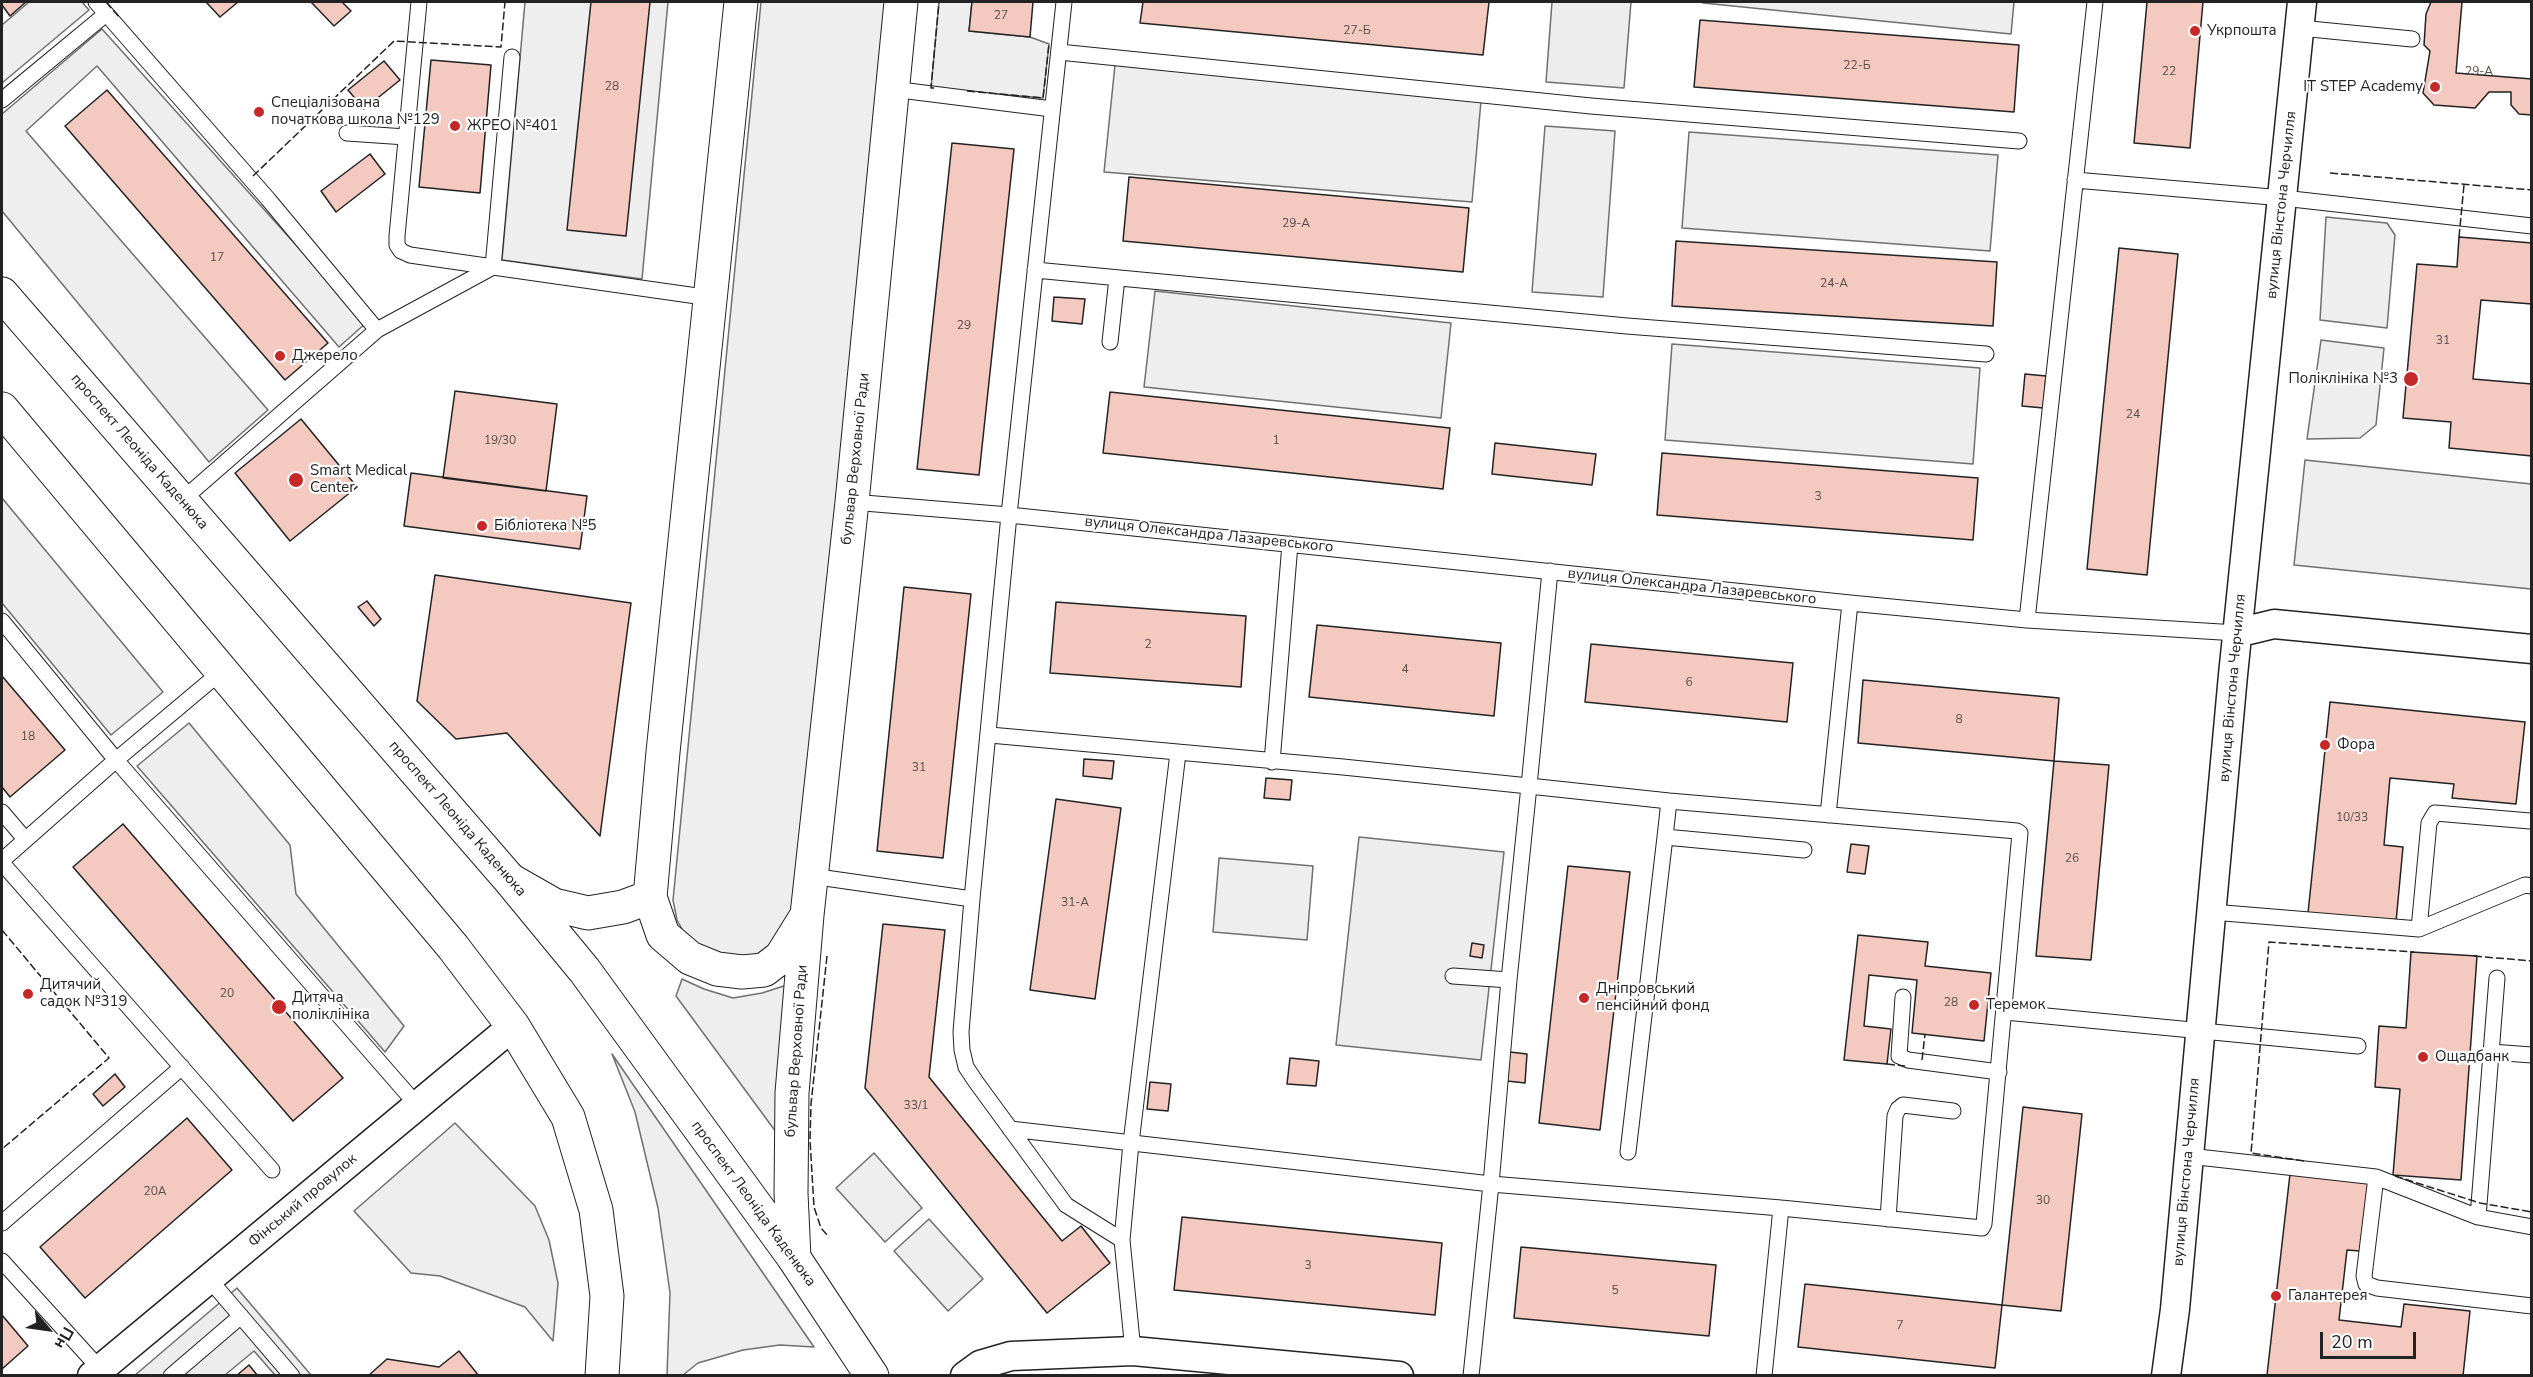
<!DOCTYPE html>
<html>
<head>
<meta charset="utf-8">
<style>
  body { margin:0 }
  #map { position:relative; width:2533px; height:1377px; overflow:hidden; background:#fff; font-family:"Nunito Sans",sans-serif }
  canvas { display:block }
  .frame { position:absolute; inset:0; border:3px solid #222; pointer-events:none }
  .north { position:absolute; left:18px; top:1299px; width:60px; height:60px; -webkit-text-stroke:4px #fff; paint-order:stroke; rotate:119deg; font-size:16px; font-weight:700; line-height:24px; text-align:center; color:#222 }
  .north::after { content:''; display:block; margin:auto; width:21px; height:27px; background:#222; clip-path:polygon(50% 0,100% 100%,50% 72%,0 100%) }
  .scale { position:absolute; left:2320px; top:1332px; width:96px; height:27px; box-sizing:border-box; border:3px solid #222; border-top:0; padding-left:8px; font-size:18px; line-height:21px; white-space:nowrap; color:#222; -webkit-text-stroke:4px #fff; paint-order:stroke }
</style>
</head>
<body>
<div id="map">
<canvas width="2533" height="1377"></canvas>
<div class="frame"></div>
<div class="north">Пн</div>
<div class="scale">20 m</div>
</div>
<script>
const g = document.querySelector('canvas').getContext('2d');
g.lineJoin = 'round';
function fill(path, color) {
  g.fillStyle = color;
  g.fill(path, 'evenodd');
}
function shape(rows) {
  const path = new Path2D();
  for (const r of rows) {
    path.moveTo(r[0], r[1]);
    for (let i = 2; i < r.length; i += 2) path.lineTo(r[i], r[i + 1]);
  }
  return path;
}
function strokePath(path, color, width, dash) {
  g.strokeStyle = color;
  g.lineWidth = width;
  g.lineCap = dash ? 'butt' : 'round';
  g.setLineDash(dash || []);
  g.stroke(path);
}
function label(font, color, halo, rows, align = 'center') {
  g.font = font + ' "Nunito Sans",sans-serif';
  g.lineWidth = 4.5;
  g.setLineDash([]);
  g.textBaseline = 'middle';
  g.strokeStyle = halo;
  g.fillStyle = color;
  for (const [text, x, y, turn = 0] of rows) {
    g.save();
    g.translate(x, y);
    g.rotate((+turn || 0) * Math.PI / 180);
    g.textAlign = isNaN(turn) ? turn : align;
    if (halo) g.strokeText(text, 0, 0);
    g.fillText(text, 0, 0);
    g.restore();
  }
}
const green = shape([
  [29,2,82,2,89,10,2,83,2,25,29,2],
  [525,2,668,2,642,279,502,260,525,2],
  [761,2,885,2,798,906,763,955,722,960,687,938,677,920,673,900,761,2],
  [939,2,972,2,969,31,1030,37,1049,44,1043,98,931,88,939,2],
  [1703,2,2014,2,2011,34,1703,3,1703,2],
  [102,29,366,323,339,347,97,66,26,131,268,410,209,462,2,211,2,114,102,29],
  [1115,65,1481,101,1472,202,1104,172,1115,65],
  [1545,126,1615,131,1603,297,1532,292,1545,126],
  [1689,132,1998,155,1990,251,1682,228,1689,132],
  [2326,217,2387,223,2395,235,2387,328,2320,320,2326,217],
  [1155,291,1451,323,1441,418,1144,387,1155,291],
  [2321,340,2384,348,2376,425,2360,438,2307,439,2321,340],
  [1672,344,1980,368,1973,464,1665,440,1672,344],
  [2305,460,2531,484,2531,589,2294,565,2305,460],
  [2,498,163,692,111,735,2,603,2,498],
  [189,723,290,845,296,894,404,1026,385,1052,137,766,189,723],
  [1219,858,1313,866,1307,940,1213,932,1219,858],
  [682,979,704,989,733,998,762,993,790,984,776,1132,676,996,682,979],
  [612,1054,814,1347,780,1345,743,1350,698,1363,683,1375,667,1375,670,1293,658,1208,635,1112,612,1054],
  [455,1123,535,1206,549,1240,558,1283,553,1341,525,1307,440,1276,411,1273,354,1211,455,1123],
  [874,1153,922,1208,885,1242,836,1188,874,1153],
  [929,1219,983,1279,948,1311,894,1251,929,1219]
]);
const parking = shape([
  [1552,2,1631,2,1624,88,1546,82,1552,2],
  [1359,837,1504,852,1481,1060,1336,1045,1359,837],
  [237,1288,311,1375,275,1375,254,1351,225,1375,134,1376,237,1288]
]);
const building = shape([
  [2,2,26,2,10,16,2,5,2,2],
  [206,2,238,2,220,17,206,2],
  [311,2,342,2,351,11,334,26,311,2],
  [591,2,650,2,626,236,567,230,591,2],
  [972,2,1033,2,1030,37,969,31,972,2],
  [1143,2,1489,2,1483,55,1140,23,1143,2],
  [2147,2,2203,2,2190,148,2134,143,2147,2],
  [2431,2,2532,2,2532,115,2519,114,2511,105,2511,92,2489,92,2475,108,2434,105,2423,93,2430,51,2424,45,2426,14,2431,2],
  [2462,2,2532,2,2532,79,2456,73,2462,2],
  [1700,20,2019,45,2014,112,1694,87,1700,20],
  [431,60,491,65,480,193,419,187,431,60],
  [384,61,400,80,364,109,348,90,384,61],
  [107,90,328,343,285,380,65,126,107,90],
  [952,143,1014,149,979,475,917,469,952,143],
  [370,154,385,174,336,212,321,191,370,154],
  [1129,177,1469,208,1463,272,1123,241,1129,177],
  [2459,237,2532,243,2532,304,2481,300,2473,379,2532,384,2532,456,2449,448,2451,422,2403,418,2417,264,2457,267,2459,237],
  [1676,241,1997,262,1993,326,1672,306,1676,241],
  [2119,248,2178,254,2147,575,2087,569,2119,248],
  [1054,297,1085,299,1082,324,1052,321,1054,297],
  [2025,374,2046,376,2043,408,2022,406,2025,374],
  [455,391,557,404,546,491,443,478,455,391],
  [1110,392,1450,428,1443,489,1103,453,1110,392],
  [301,419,357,487,290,541,235,473,301,419],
  [1495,443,1596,454,1592,485,1492,474,1495,443],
  [1662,453,1978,478,1973,540,1657,515,1662,453],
  [411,473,587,496,580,549,404,526,411,473],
  [435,575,631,603,600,836,507,733,456,739,417,701,435,575],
  [904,587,971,594,943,858,877,851,904,587],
  [367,601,381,619,374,626,358,607,367,601],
  [1056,602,1246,616,1241,687,1050,673,1056,602],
  [1317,625,1501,643,1494,716,1309,697,1317,625],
  [1591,644,1793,663,1787,722,1585,702,1591,644],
  [2,676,65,750,10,797,2,787,2,676],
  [1863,680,2059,698,2054,761,1858,743,1863,680],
  [2330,702,2525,722,2516,804,2452,798,2454,784,2390,778,2384,845,2403,847,2396,922,2308,913,2330,702],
  [1084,759,1114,761,1112,779,1083,776,1084,759],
  [2054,761,2109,765,2091,960,2036,956,2054,761],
  [1266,778,1292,780,1290,800,1264,798,1266,778],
  [1056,799,1121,808,1095,999,1030,990,1056,799],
  [123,824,343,1078,293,1121,73,867,123,824],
  [1851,844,1869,846,1865,874,1847,872,1851,844],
  [1568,866,1630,872,1600,1130,1539,1123,1568,866],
  [883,924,945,930,929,1077,1062,1241,1081,1226,1110,1263,1047,1313,865,1088,883,924],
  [1858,935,1928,942,1925,966,1991,973,1984,1041,1912,1033,1917,980,1869,975,1864,1026,1891,1029,1887,1064,1844,1060,1858,935],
  [1472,943,1484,945,1482,958,1470,956,1472,943],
  [2411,952,2477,956,2461,1180,2393,1175,2400,1089,2375,1087,2379,1026,2406,1028,2411,952],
  [1510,1052,1527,1054,1525,1083,1507,1081,1510,1052],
  [1290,1058,1319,1061,1316,1086,1287,1084,1290,1058],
  [115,1074,125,1087,103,1106,93,1094,115,1074],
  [1150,1082,1171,1084,1168,1111,1147,1109,1150,1082],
  [2023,1107,2082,1114,2061,1311,2002,1305,2023,1107],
  [187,1118,232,1170,85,1298,40,1247,187,1118],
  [2290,1174,2368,1183,2360,1251,2347,1250,2339,1320,2401,1327,2404,1304,2470,1311,2463,1376,2267,1375,2290,1174],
  [1182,1217,1442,1243,1435,1315,1174,1290,1182,1217],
  [1521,1247,1716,1265,1709,1336,1514,1318,1521,1247],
  [1805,1284,2002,1305,1995,1368,1798,1347,1805,1284],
  [2,1315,28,1346,2,1369,2,1315],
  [459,1351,479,1376,368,1376,387,1359,439,1367,459,1351],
  [249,1365,258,1376,236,1376,249,1365]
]);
const lane = shape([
  [96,2,268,199,377,330,493,267,711,298],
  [419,2,397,236,397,245,401,251,410,255,493,267,512,57],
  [1064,2,1009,515,972,899,961,1032,962,1050,966,1067,976,1082,1066,1205,1122,1240,1133,1351],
  [2300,28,2412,39],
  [1059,52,1591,106,2019,141],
  [892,89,1052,109],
  [2,100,106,14],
  [347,133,406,137],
  [2075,180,2283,198,2532,226],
  [1035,270,1627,326,1986,354],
  [1110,342,1117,278],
  [181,501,377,330],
  [852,502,1009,515,1850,603,2027,620,2237,633],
  [2027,620,2095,2],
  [2,621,116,760,222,671],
  [990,735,1343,767,1529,786,1669,801,2017,831,2020,833,1984,1224,1982,1228,1781,1208,1491,1184,1509,980,1529,786,1550,571],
  [1272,762,1290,544],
  [1669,801,1665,837,1804,850],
  [2,812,25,839],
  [1828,815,1850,603],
  [811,876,972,899],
  [2212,912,2419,929,2525,885,2532,886],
  [2419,929,2429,823,2435,813,2530,821],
  [1453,976,1509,980],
  [1903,997,1899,1056,1908,1060,1999,1072],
  [2005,1012,2358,1046],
  [2491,1052,2532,1055],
  [1010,1129,1491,1184,1471,1376],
  [1628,1152,1665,837],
  [2189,1156,2376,1177,2478,1217,2532,1227],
  [272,1170,3,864,6,857,116,760,417,1105],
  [2376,1177,2364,1276,2366,1284,2377,1288,2532,1306],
  [2478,1217,2497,978],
  [1888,1219,1895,1116,1898,1109,1903,1105,1953,1111],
  [2,1223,182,1067],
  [1122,1240,1131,1143,1178,753],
  [2,1261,100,1369],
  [209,1279,292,1376],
  [171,1376,241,1316],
  [1764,1376,1781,1208]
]);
const street = shape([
  [2237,633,2274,624,2532,649],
  [92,1376,513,1026],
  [965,1376,980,1365,1011,1356,1133,1351,1399,1376],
  [2166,1376,2175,1309,2233,675,2302,2]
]);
const secondary = shape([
  [512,881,554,905,588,913,623,907,650,897,663,752,741,2],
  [650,897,663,935,690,958,717,969,742,972,764,970,781,957,804,920],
  [794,1258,791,1193,792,1093,807,915,852,502,901,2]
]);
const highway = shape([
  [2,294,510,880,585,971,794,1258,872,1376],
  [2,409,453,947,513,1026,568,1117,596,1210,607,1296,602,1376]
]);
const fence = shape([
  [106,2,119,17],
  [934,88,931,88,939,2],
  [967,91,1043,98,1049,44],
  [2330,173,2532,190],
  [253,176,394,41,501,47,505,2],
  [2459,237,2464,185],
  [2,930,109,1058,2,1149],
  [827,956,811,1104,810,1140,814,1207,821,1228,829,1237],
  [2474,956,2532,961],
  [1922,1060,1925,1034],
  [1887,1064,1905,1066],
  [2304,1161,2251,1153,2269,942,2414,952],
  [2395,1176,2480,1203,2532,1212]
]);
const markers = [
  [2195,31,6,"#c62828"],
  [2435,87,6,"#c62828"],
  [259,112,6,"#c62828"],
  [455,126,6,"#c62828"],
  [280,356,6,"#c62828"],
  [2411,379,8,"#c62828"],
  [296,480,8,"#c62828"],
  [482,526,6,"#c62828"],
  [2325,745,6,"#c62828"],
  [28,994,6,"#c62828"],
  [1584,998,6,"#c62828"],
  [1974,1005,6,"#c62828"],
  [279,1007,8,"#c62828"],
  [2423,1057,6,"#c62828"],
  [2276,1296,6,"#c62828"]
];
const numberNames = [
  ["27",1001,16],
  ["27-Б",1357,31],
  ["22-Б",1857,66],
  ["22",2169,72],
  ["29-А",2479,72],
  ["28",612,87],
  ["29-А",1296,224],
  ["17",217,258],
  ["24-А",1834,284],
  ["29",964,326],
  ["31",2443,341],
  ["24",2133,415],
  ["19/30",500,441],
  ["1",1276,441],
  ["3",1818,497],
  ["2",1148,645],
  ["4",1405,670],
  ["6",1689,683],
  ["8",1959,720],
  ["18",28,737],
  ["31",919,768],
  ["10/33",2352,818],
  ["26",2072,859],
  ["31-А",1075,903],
  ["20",227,994],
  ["28",1951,1003],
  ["33/1",916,1106],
  ["20А",155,1192],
  ["30",2043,1201],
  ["3",1308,1266],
  ["5",1615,1291],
  ["7",1900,1326]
];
const poiNames = [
  ["Укрпошта",2207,31],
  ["IT STEP Academy",2423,87,"right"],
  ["Спеціалізована",271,103],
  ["початкова школа №129",271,120],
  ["ЖРЕО №401",467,126],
  ["Джерело",292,356],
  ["Поліклініка №3",2398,379,"right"],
  ["Smart Medical",310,471],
  ["Center",310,488],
  ["Бібліотека №5",494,526],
  ["Фора",2337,745],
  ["Дитячий",40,985],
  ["садок №319",40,1002],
  ["Дніпровський",1596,989],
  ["пенсійний фонд",1596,1006],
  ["Дитяча",292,998],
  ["поліклініка",292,1015],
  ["Теремок",1986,1005],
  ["Ощадбанк",2435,1057],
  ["Галантерея",2288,1296]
];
const streetNames = [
  ["вулиця Вінстона Черчилля",2282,205,-84],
  ["проспект Леоніда Каденюка",139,452,49],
  ["бульвар Верховної Ради",856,459,-84],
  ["вулиця Олександра Лазаревського",1209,535,6],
  ["вулиця Олександра Лазаревського",1692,587,6],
  ["вулиця Вінстона Черчилля",2233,688,-85],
  ["проспект Леоніда Каденюка",457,819,49],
  ["бульвар Верховної Ради",797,1051,-86],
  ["вулиця Вінстона Черчилля",2187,1172,-85],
  ["Фінський провулок",303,1201,-40],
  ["проспект Леоніда Каденюка",753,1204,54]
];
fill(green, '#eee');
strokePath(green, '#6f6f6f', 1.5);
fill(parking, '#ededed');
strokePath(parking, '#6f6f6f', 1.5);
fill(building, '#f3c9c0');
strokePath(building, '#222', 1.5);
strokePath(lane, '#222', 17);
strokePath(street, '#222', 31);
strokePath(secondary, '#222', 35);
strokePath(highway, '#222', 35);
strokePath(lane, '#fff', 15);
strokePath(street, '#fff', 28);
strokePath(secondary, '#fff', 33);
strokePath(highway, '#fff', 33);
strokePath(fence, '#222', 1.5, [8, 3]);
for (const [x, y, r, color] of markers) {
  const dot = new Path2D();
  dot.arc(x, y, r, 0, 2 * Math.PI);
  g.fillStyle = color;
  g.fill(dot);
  strokePath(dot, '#fff', 2);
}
label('12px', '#564c4a', null, numberNames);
label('15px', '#222', '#fff', poiNames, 'left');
label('15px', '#222', '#fff', streetNames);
</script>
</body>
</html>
